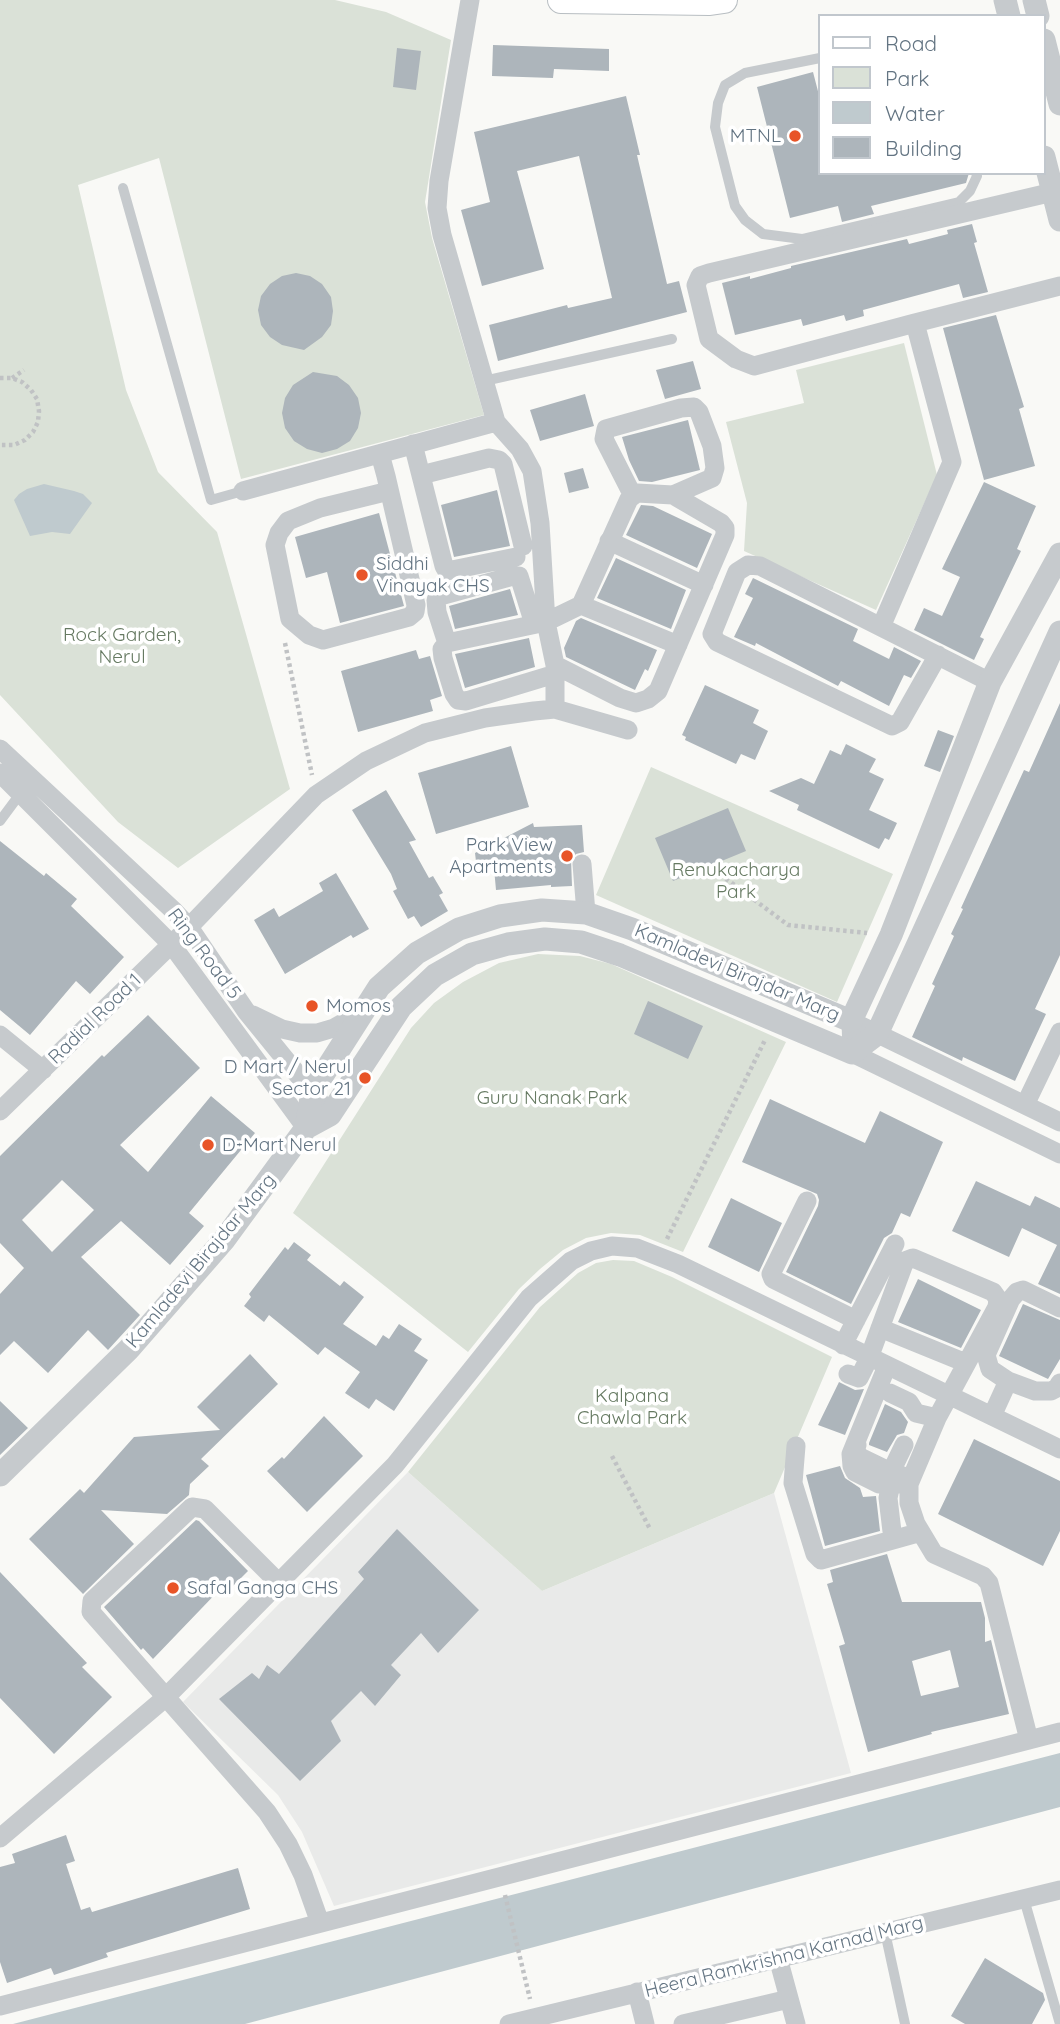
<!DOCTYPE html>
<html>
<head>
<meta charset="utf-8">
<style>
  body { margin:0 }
  #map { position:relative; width:1060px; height:2024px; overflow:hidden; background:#f9f9f6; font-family:Quicksand,sans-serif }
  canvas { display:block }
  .legend { position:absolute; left:818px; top:14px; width:228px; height:161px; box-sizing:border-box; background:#fff; border:2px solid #c1c7cd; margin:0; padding:9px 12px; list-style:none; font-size:21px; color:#637482 }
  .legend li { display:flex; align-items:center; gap:14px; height:35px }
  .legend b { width:35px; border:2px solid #c1c7cd }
</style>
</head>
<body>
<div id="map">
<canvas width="1060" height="2024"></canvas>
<ul class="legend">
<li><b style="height:9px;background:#fff"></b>Road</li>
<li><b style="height:19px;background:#dae1d7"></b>Park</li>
<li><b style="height:19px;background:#bfcace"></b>Water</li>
<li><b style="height:19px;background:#adb5bb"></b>Building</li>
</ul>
</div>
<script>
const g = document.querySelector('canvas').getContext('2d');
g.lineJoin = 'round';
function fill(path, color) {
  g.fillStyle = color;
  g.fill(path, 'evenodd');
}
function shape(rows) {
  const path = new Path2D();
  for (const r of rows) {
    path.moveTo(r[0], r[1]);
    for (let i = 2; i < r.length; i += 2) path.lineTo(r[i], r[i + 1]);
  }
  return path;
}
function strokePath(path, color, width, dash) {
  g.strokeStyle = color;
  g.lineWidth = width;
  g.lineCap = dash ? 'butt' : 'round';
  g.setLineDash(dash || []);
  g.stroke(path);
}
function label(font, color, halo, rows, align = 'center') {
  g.font = font + ' Quicksand,sans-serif';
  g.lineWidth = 7;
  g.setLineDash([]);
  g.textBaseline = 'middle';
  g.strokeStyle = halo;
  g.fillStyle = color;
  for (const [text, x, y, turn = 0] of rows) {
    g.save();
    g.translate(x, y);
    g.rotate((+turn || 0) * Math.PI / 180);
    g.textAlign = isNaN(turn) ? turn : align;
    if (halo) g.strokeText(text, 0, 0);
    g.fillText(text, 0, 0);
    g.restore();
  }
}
const built = shape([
  [408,1472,542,1591,774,1493,851,1773,334,1906,302,1832,278,1795,183,1702]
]);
const green = shape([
  [0,0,335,0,386,12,451,40,425,202,432,238,484,415,241,479,159,158,78,185,126,390,158,472,217,532,290,789,178,868,118,822,0,695],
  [904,343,937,475,876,610,744,551,747,503,726,422,804,403,796,370],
  [651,767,893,874,837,1002,596,895],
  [538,954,580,956,611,964,786,1042,683,1252,640,1235,611,1233,586,1238,563,1250,540,1269,519,1289,468,1352,293,1213,411,1028,434,1003,463,982,499,963],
  [613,1260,634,1261,672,1277,832,1357,774,1493,542,1591,408,1472,540,1307,578,1273,596,1263]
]);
const water = shape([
  [44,484,74,491,83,494,92,503,70,534,52,532,30,536,14,500,19,494,27,489],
  [1060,1753,1060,1807,245,2024,13,2024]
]);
const building = shape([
  [493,45,609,49,609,71,554,69,553,78,492,76],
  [397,48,421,51,416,90,393,87],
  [813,72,820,99,820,173,969,173,966,183,871,206,874,214,842,222,838,206,790,218,757,87],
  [626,96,640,155,637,155,667,284,679,281,687,312,498,361,489,325,567,305,568,308,612,298,579,156,517,171,544,269,482,286,461,210,490,202,474,132],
  [972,224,977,242,974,243,988,292,963,298,959,284,863,310,864,316,846,321,844,315,803,326,801,319,735,335,722,283,750,276,750,279,791,268,791,266,907,239,909,244,948,234,947,230],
  [296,273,310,276,322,284,331,297,333,311,331,325,322,337,304,350,282,345,270,337,261,325,258,310,261,296,270,284,282,276],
  [996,315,1024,407,1019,409,1035,466,984,480,943,328],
  [693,361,701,389,665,399,656,370],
  [313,372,337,376,349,385,358,398,361,413,358,428,350,441,337,449,322,453,307,449,294,441,285,428,282,413,285,398,293,385],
  [585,394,594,426,540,441,530,410],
  [688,420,700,470,652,482,639,481,629,460,622,437],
  [583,468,589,488,569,493,564,473],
  [984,482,1036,506,1017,549,1021,551,980,637,984,639,974,660,914,630,924,608,942,616,960,577,942,569],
  [497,490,510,546,454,557,441,505],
  [641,505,653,506,712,534,697,568,626,535],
  [379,513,404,606,340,623,327,572,306,578,295,537],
  [616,558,686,590,671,629,597,598],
  [753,578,858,629,853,641,889,659,894,647,921,661,911,678,904,675,889,706,841,681,838,686,756,643,755,646,734,637,753,598,745,594],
  [510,589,518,615,455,629,449,606],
  [581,618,657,650,648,671,645,669,635,690,566,657,564,648,576,621],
  [529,638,535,667,465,688,455,654],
  [416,650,419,659,430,656,442,696,430,700,433,711,358,732,341,671],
  [705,685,759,710,753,723,768,731,755,760,741,754,736,764,685,740,686,737,682,735],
  [1060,703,1060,955,1035,1009,1046,1014,1015,1081,963,1057,962,1061,912,1037,935,986,932,984,954,936,951,934,963,909,961,908,1024,770,1029,772],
  [938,730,954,736,940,772,924,766],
  [846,744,876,759,869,772,884,779,869,810,897,823,889,840,885,838,879,849,797,810,799,805,769,791,801,778,814,784,830,750,841,755],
  [511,746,529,807,436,834,418,773],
  [386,790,416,840,409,842,429,878,433,876,443,893,439,895,448,911,421,927,414,916,408,919,393,891,397,889,391,874,352,810],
  [728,808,746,851,673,881,655,838],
  [533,823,534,827,582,825,584,852,576,854,571,859,572,886,551,887,551,885,496,890,494,868,477,870,475,853],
  [0,841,44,876,46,873,77,899,71,906,124,957,90,994,76,981,30,1035,0,1010],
  [336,873,369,929,353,938,351,935,285,974,254,920,274,908,279,917,323,891,319,883],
  [648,1001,703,1026,688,1059,634,1034],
  [148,1015,200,1068,120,1145,148,1172,211,1096,255,1133,189,1213,204,1226,170,1265,121,1221,81,1257,140,1315,108,1350,88,1330,48,1373,14,1341,0,1355,0,1294,24,1268,0,1243,0,1156,102,1055,104,1057],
  [62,1180,94,1210,52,1252,22,1220],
  [770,1099,865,1143,880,1111,943,1142,910,1217,901,1213,892,1233,884,1238,851,1304,786,1272,818,1206,819,1200,817,1194,742,1162],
  [976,1181,1030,1206,1035,1196,1060,1208,1060,1294,1038,1284,1057,1245,1022,1228,1009,1257,952,1231],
  [731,1198,782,1223,759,1272,708,1247],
  [294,1242,311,1255,307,1260,340,1286,344,1281,364,1297,343,1324,376,1346,383,1335,389,1339,399,1324,422,1339,414,1351,428,1360,394,1411,376,1399,369,1409,345,1393,360,1372,325,1347,318,1355,269,1315,264,1322,244,1306,251,1297,249,1294,285,1247,288,1250],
  [918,1279,981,1310,961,1348,898,1322],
  [1023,1304,1060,1320,1060,1359,1048,1379,999,1356],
  [250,1354,278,1384,201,1459,209,1466,190,1484,189,1495,167,1514,101,1510,134,1544,83,1594,29,1539,80,1489,84,1493,134,1437,220,1430,197,1407],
  [839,1382,855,1390,864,1389,845,1435,818,1425],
  [0,1401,28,1428,0,1455],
  [885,1404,901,1412,908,1422,904,1433,897,1435,887,1452,869,1445,869,1443],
  [324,1416,363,1456,307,1512,267,1471,282,1457,284,1459],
  [974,1439,1060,1481,1060,1531,1043,1566,938,1514],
  [840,1466,845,1478,860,1488,863,1497,876,1496,880,1531,825,1546,806,1475],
  [196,1520,199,1521,248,1571,229,1590,224,1585,153,1659,143,1648,141,1650,104,1607],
  [397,1529,479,1610,438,1653,421,1633,391,1665,401,1675,375,1706,361,1691,331,1721,341,1741,300,1781,219,1699,252,1673,259,1679,267,1665,279,1674,364,1579,358,1572],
  [887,1554,902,1602,981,1602,985,1618,985,1642,991,1640,1009,1714,931,1732,932,1734,868,1752,839,1646,845,1644,827,1584,833,1582,830,1570],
  [950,1650,959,1687,921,1696,912,1661],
  [0,1572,87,1663,82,1667,112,1697,54,1754,0,1698],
  [66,1835,75,1861,66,1864,81,1910,90,1907,92,1912,238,1868,250,1909,106,1953,108,1957,54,1975,51,1968,7,1983,0,1962,0,1867,15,1863,12,1854],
  [985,1958,1043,1993,1045,2000,1032,2024,965,2024,951,2016]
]);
const path = shape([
  [0,378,12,378,22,382,31,390,37,399,39,411,38,422,33,432,25,440,14,445,0,445],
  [12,378,24,370],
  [285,643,312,775],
  [709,866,788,925,867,933],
  [667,1239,765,1040],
  [612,1456,650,1529],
  [505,1895,530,1999]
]);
const service = shape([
  [820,58,745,73,725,85,718,103,715,127,735,206,745,220,763,234,802,239,959,202,970,191,977,176,976,173],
  [123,188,211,500,243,491],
  [484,381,672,339],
  [0,821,20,794],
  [1024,1899,1060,2024],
  [885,1932,905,2024]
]);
const minor = shape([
  [470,0,439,181,437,208,442,235,496,422,520,449,532,471,540,523,546,622,555,665,555,709],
  [915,323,754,366,736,359,709,339,696,285,700,276,709,273,1053,192],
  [413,444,444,566,447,571,516,557],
  [380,454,386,476,416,605,415,612,409,617,323,640,309,635,290,619,275,545,279,533,288,521,320,508,389,491],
  [421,475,489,458,499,460,503,464,523,546],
  [243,491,496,422],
  [633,496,604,439,606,429,681,408,694,407,699,412,712,446,715,468,712,478,673,495],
  [609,541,704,585],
  [581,605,678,645],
  [534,624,519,576,513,576,440,596,436,600,437,612,447,643,442,649,443,658,454,694,458,700,466,701,555,674],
  [881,627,760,566,748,565,737,572,712,634,717,642,892,726,900,722,938,655],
  [447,643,546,622,581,605,629,499,637,493,673,495,721,523,725,528,725,535,658,691,648,699,636,703,620,698,555,665],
  [990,682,881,627,952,462,915,323,1060,286],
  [0,749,174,911,189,927,246,1011,320,1102],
  [0,773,171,944,306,1128],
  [582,864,586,913],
  [253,1015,282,1029,300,1033,317,1033,334,1028,364,1011],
  [0,1035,43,1070],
  [1025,1105,1060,1032],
  [0,1111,189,927,316,795,366,761,425,733,485,718,534,711,555,709,628,730],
  [1060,1122,851,1021,852,1053,1060,1154],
  [807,1201,771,1274,773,1279,856,1320],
  [1060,1308,1023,1290,1017,1292,1011,1299,986,1355,990,1369,1008,1381,1035,1391,1051,1391,1057,1388,1060,1383],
  [880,1328,966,1363],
  [843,1345,895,1244],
  [887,1366,851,1454,852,1466,855,1472,879,1484,909,1484],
  [848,1374,859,1378,869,1358,905,1261,913,1258,993,1292,998,1299,997,1307,937,1418,909,1484,909,1503,916,1524,934,1554,983,1576,989,1583,1029,1740],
  [890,1393,909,1402,916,1413,937,1418],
  [992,1416,1008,1381],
  [857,1445,855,1450,860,1457,893,1473,910,1478],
  [796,1446,793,1483,815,1554,821,1560,921,1532],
  [891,1472,904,1445],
  [891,1484,888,1498,893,1540],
  [279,1583,205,1509,192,1507,92,1601,91,1612,267,1812,288,1844,303,1875,320,1923],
  [0,1838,165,1698,395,1465,529,1298,571,1261,591,1251,612,1246,637,1248,678,1264,1060,1449],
  [778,1958,796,2024],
  [637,1992,645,2024],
  [0,2006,1060,1732],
  [509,2024,1060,1890],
  [683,2024,789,1999]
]);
const tertiary = shape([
  [1005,0,1009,16],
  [1034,0,1038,16],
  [1044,40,1060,104],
  [1044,157,1060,220],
  [306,1128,330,1115,401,1007,435,975,472,954,508,944,545,939,581,942,620,955,852,1053,877,1034,1060,632],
  [0,1475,129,1349,224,1240,306,1128,312,1092,379,987,417,953,459,929,500,916,542,910,586,913,632,929,851,1021,891,935,990,682,1060,554]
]);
const secondary = shape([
  [561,0,710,2,724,0]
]);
const markers = [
  [795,136,7,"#e85427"],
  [362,575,7,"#e85427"],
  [567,856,7,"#e85427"],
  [312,1006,7,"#e85427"],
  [365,1078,7,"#e85427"],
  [208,1145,7,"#e85427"],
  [173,1588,7,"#e85427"]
];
const poiNames = [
  ["MTNL",781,136,"right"],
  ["Siddhi",376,564],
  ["Vinayak CHS",376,586],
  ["Park View",553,845,"right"],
  ["Apartments",553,867,"right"],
  ["Momos",326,1006],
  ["D Mart / Nerul",351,1067,"right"],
  ["Sector 21",351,1089,"right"],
  ["D-Mart Nerul",222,1145],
  ["Safal Ganga CHS",187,1588]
];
const parkNames = [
  ["Rock Garden,",122,635],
  ["Nerul",122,657],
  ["Renukacharya",736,870],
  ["Park",736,892],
  ["Guru Nanak Park",552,1098],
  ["Kalpana",632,1396],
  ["Chawla Park",632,1418]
];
const streetNames = [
  ["Ring Road 5",204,954,53],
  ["Kamladevi Birajdar Marg",737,973,23],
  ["Radial Road 1",95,1019,-44],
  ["Kamladevi Birajdar Marg",201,1261,-50],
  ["Heera Ramkrishna Karnad Marg",784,1957,-14]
];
fill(built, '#e9eae9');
fill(green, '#dae1d7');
fill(water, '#bfcace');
fill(building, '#adb5bb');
strokePath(secondary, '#b8bec2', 28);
strokePath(path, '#c0c2c4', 4.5, [3.5, 3.5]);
strokePath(service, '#c6cacd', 10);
strokePath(minor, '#c6cacd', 19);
strokePath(tertiary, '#c6cacd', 23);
strokePath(secondary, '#fff', 26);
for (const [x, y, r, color] of markers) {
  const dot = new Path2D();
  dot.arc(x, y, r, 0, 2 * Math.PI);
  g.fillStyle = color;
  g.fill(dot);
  strokePath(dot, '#fff', 2.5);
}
label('19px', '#637482', '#fff', poiNames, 'left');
label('19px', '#667a62', '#fff', parkNames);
label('19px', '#637482', '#fff', streetNames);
</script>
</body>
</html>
